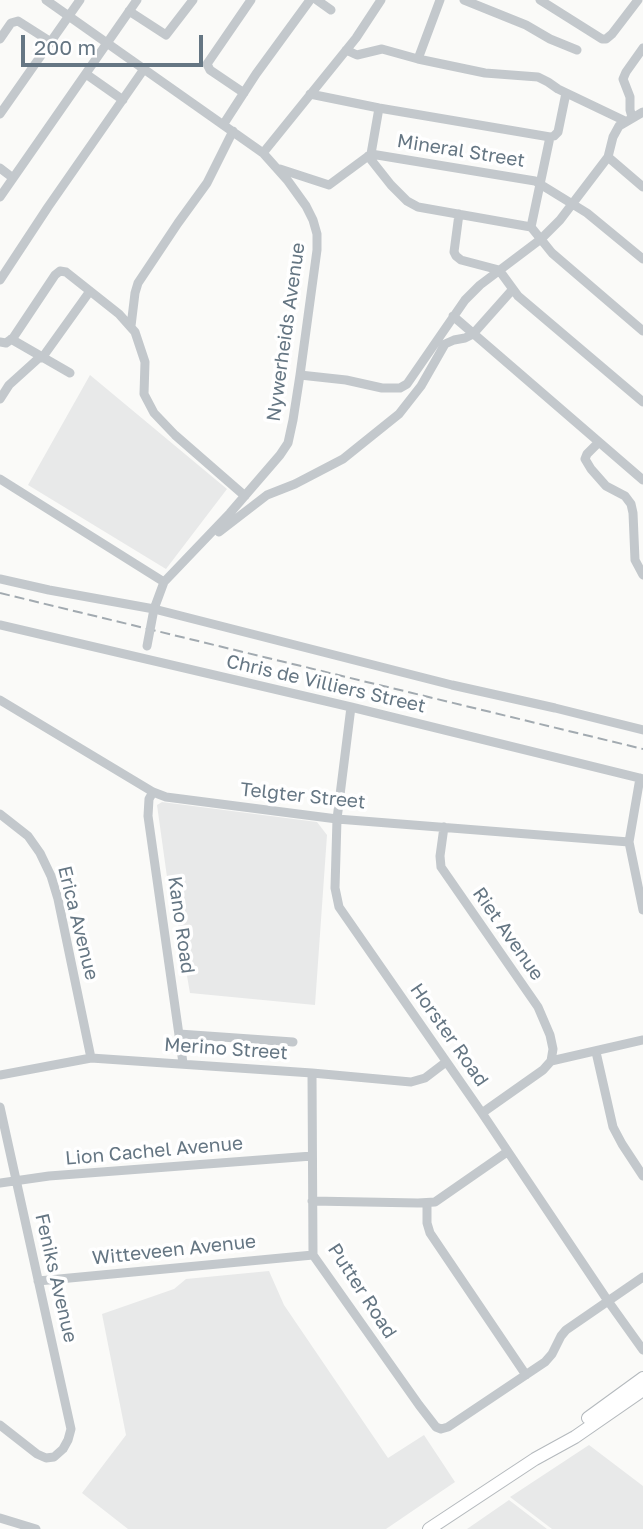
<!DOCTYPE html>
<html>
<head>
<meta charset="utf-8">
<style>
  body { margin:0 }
  #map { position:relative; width:643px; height:1529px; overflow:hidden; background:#fafaf8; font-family:"Golos Text",sans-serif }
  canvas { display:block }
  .scale { position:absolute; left:21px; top:35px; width:182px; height:32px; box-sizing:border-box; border:4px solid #657683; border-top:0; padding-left:9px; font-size:21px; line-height:24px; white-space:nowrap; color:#657683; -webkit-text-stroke:5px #fff; paint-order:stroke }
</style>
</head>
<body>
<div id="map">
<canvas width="643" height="1529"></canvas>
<div class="scale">200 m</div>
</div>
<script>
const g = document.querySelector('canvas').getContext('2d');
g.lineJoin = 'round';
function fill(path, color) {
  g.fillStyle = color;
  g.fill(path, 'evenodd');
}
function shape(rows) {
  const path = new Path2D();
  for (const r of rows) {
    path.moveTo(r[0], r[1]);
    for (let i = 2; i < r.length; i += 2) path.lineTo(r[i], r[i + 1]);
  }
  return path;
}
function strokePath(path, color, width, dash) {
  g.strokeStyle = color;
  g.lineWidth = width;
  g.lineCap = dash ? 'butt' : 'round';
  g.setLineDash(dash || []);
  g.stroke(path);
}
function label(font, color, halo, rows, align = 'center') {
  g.font = font + ' "Golos Text",sans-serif';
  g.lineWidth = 7;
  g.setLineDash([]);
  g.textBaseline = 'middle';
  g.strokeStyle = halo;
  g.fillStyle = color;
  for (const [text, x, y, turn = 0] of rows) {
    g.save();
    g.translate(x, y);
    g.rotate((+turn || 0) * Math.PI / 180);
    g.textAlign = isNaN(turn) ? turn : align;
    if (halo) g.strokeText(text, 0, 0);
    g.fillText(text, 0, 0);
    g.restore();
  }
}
const built = shape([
  [90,375,227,489,166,569,28,485],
  [162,802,317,822,327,835,315,1005,190,993,177,919,173,920,157,805],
  [269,1271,284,1305,388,1458,424,1435,455,1482,386,1529,128,1529,82,1493,126,1435,102,1314,174,1289,186,1279],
  [589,1445,643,1486,643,1529,552,1529,510,1497],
  [509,1500,547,1529,467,1529]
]);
const minor = shape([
  [46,0,263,153,288,181,306,206,313,220,317,234,317,250,300,375,293,420,288,443,280,455,230,513,164,582,154,609],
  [317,0,331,10],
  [464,0,526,25,550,39,577,50],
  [540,0,602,39,606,39,612,34,638,0],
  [129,11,166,35,193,0],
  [0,39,11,23,18,21,51,42],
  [346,50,357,55,382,49,418,59,485,73,538,77,548,82,558,89,625,121],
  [418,59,440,0],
  [86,74,123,100],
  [244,93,210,70,207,64,251,0],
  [310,94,379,108,550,137,531,227,552,253,643,331],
  [379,108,371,154,535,181,587,213,643,259],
  [0,114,80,0],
  [632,117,630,110,630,97,623,79,626,72,643,48],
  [223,125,256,74,310,0],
  [550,137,554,136,558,132,566,93],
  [263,153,356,38,381,0],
  [368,156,391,185,407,201,418,207,531,227],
  [608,157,643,187],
  [0,168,13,178],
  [280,169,329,185,371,154],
  [0,197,137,0],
  [459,214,454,252,456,256,461,260,499,270],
  [499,270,518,296,643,402],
  [0,280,48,207,144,69],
  [453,316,643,480],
  [131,326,135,293,138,283,178,223,207,183,233,131],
  [11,339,70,373],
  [0,342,6,343,13,338,55,275,60,271,66,272,119,314,135,332,145,362,144,394,154,413,175,435,245,496],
  [42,358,90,291],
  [300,375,346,380,382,388,400,388,407,384,465,300,480,285,541,239,560,220,608,157,613,137,619,126,643,112],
  [0,399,9,385,40,357],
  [599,442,587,454,585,459,591,469,606,486,625,496,631,504,633,513,635,560,643,575],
  [0,479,164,582],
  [219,532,267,495,295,484,343,459,399,414,421,386,445,344,454,340,465,338,473,334,513,289],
  [0,579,49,590,154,609,452,685,555,708,643,730],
  [0,625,351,707,643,779],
  [0,700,153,792,166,797,337,819,629,842],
  [351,707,337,819,335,888,339,907,482,1113,608,1301,643,1350],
  [640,778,629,842,643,910],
  [153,792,149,799,148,816,183,1063],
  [0,814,28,836,40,853,51,876,58,899,91,1058],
  [444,827,440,856,441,867,538,1007,550,1035,553,1049,551,1061],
  [179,1034,293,1042],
  [596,1052,613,1127,622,1144,643,1176],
  [312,1073,313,1255,419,1405,436,1427,441,1429,448,1427,545,1362,552,1354,561,1336,566,1330,643,1277],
  [0,1075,91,1058,312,1073,411,1082,425,1078,446,1062],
  [0,1107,71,1429,68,1440,63,1449,54,1457,46,1458,37,1454,0,1425],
  [482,1113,543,1070,551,1061,643,1040],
  [0,1183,49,1176,312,1156],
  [312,1201,418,1203,435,1202,507,1152],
  [427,1203,427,1223,430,1233,526,1375],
  [38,1281,313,1255],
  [0,1518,36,1529]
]);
const highway = shape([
  [588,1418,643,1378],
  [429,1529,535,1459,575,1437,643,1390]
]);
const rail = shape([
  [0,593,643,749]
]);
const minorBridge = shape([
  [147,646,154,609]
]);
const streetNames = [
  ["Mineral Street",461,151,9],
  ["Nywerheids Avenue",286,332,-82],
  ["Chris de Villiers Street",326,684,13],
  ["Telgter Street",303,796,6],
  ["Erica Avenue",78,923,76],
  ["Kano Road",181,925,82],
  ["Riet Avenue",508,934,55],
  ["Horster Road",449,1035,55],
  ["Merino Street",226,1049,4],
  ["Lion Cachel Avenue",154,1151,-5],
  ["Witteveen Avenue",174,1250,-6],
  ["Feniks Avenue",56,1278,77],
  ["Putter Road",362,1291,57]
];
fill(built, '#e8e9e9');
strokePath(highway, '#b4b9bd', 14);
strokePath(minor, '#c3c8cc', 9);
strokePath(highway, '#fff', 12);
strokePath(rail, '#a2aab0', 2, [10, 5]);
strokePath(minorBridge, '#c3c8cc', 9);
label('19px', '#657683', '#fff', streetNames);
</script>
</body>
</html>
